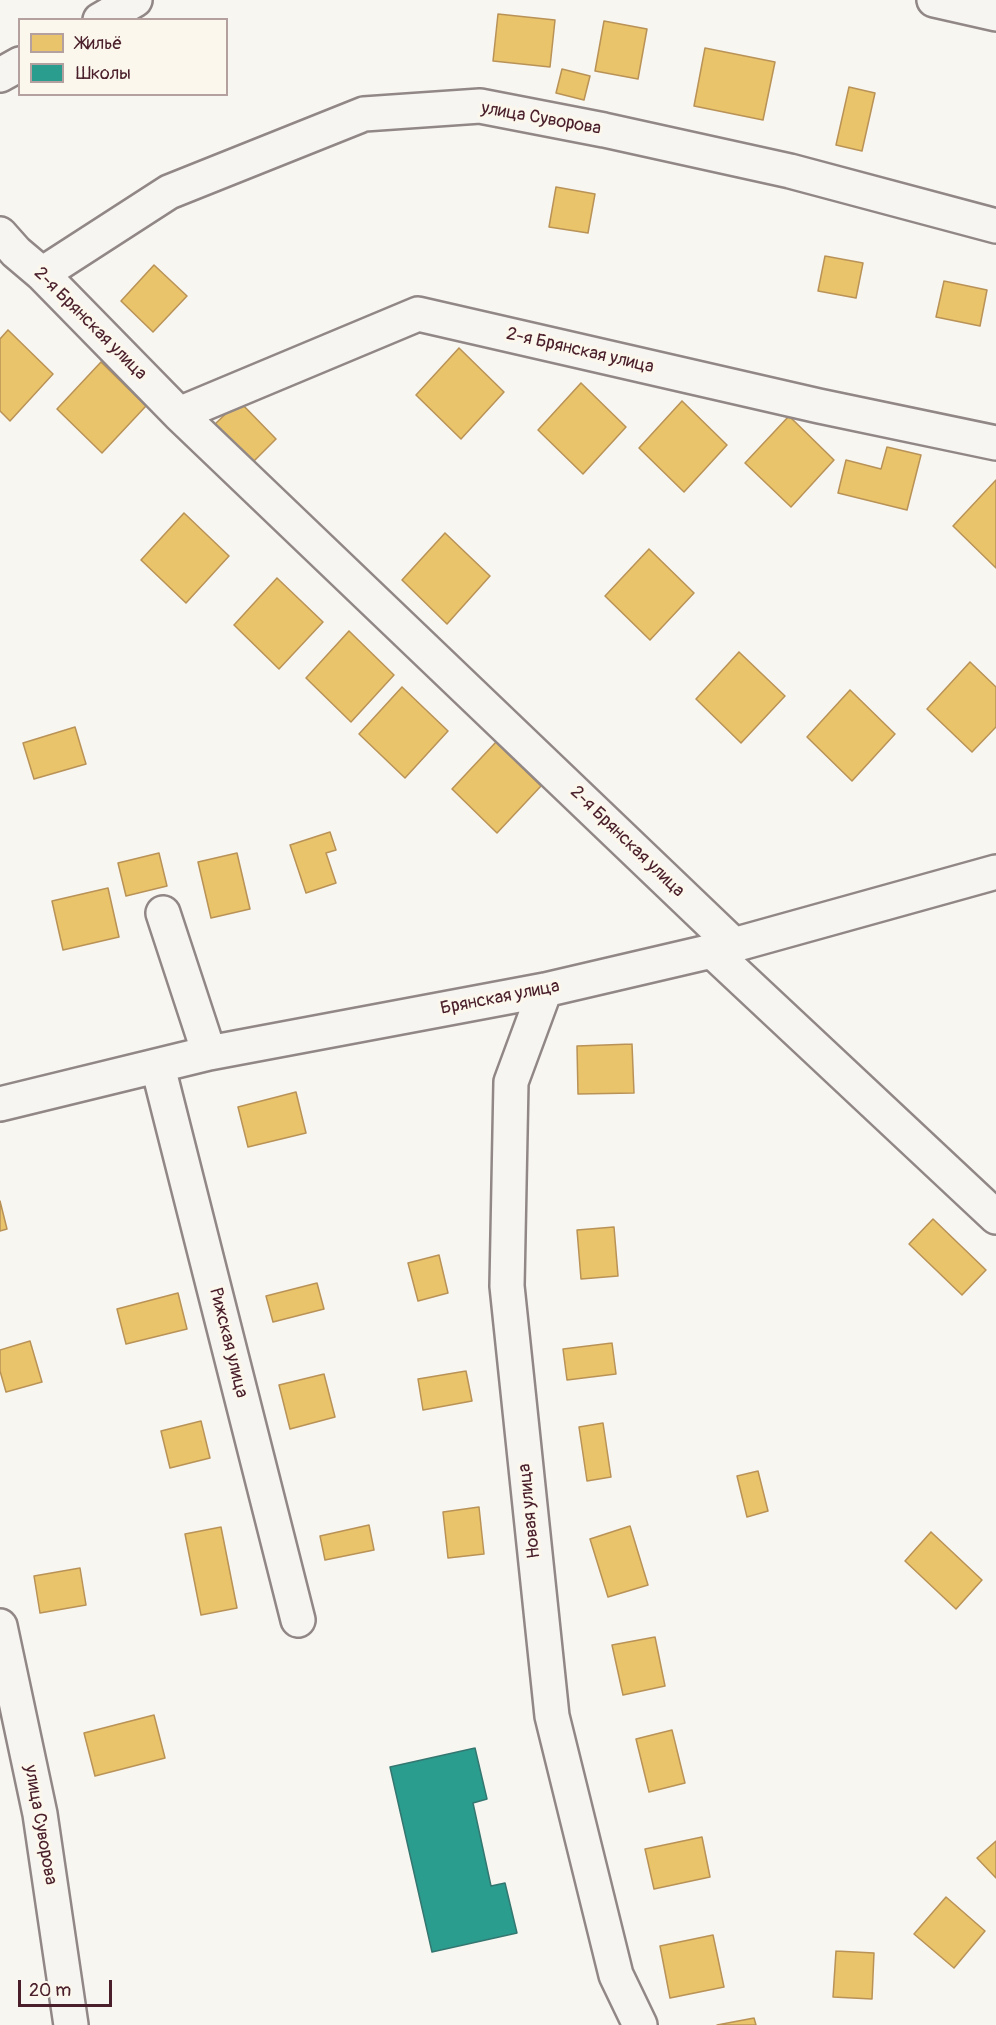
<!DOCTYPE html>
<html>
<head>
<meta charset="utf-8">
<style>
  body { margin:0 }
  #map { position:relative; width:996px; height:2025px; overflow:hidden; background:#f8f6f0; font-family:Pangolin,sans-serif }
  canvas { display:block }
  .legend { position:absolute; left:18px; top:18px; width:210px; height:78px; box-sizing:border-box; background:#fbf7ec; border:2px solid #b4a19f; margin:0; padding:8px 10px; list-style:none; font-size:18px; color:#4a1f2b }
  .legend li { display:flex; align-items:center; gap:12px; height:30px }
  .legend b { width:30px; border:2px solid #b4a19f }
  .scale { position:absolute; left:18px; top:1980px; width:94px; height:27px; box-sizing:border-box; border:3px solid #4a1f2b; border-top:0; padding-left:8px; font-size:18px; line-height:21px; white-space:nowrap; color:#4a1f2b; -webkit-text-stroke:4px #fbf7ec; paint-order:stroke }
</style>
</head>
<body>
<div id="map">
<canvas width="996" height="2025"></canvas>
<ul class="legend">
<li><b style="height:16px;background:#e9c46a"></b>Жильё</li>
<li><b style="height:16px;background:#2a9d8f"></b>Школы</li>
</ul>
<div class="scale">20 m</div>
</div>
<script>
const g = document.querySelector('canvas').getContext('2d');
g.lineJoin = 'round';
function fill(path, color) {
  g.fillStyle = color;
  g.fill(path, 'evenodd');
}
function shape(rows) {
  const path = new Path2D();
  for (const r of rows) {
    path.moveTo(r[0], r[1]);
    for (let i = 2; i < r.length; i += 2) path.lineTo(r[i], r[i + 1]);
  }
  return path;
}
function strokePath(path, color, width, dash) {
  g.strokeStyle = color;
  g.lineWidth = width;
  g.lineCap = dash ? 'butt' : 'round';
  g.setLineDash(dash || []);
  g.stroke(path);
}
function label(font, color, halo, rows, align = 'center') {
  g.font = font + ' Pangolin,sans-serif';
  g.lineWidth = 6;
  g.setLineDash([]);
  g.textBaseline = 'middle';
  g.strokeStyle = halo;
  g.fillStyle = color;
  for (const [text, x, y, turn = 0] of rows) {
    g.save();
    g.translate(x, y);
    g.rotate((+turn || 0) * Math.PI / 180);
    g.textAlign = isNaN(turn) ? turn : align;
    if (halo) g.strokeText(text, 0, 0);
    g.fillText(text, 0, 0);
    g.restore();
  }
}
const homes = shape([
  [498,14,555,20,550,67,493,61,498,14],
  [604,21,647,29,638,79,595,71,604,21],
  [705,48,775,62,763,120,694,106,705,48],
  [562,69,590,76,584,100,556,93,562,69],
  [849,87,875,93,862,151,836,145,849,87],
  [556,187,595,194,588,233,549,227,556,187],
  [825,256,863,263,856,298,818,291,825,256],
  [154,265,187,296,153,332,121,301,154,265],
  [944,281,987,290,980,326,936,317,944,281],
  [8,330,53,374,10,421,0,411,0,339,8,330],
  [459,348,504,392,461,439,416,395,459,348],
  [101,362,146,406,102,453,57,409,101,362],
  [581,383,626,427,583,474,538,430,581,383],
  [239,401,276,439,250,465,213,426,239,401],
  [682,401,727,445,684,492,639,448,682,401],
  [789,416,834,460,791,507,745,463,789,416],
  [887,447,921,455,907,510,838,493,846,460,881,469,887,447],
  [996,480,996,568,953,526,996,480],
  [184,513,229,556,186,603,141,560,184,513],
  [445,533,490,576,447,624,402,580,445,533],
  [649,549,694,593,650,640,605,596,649,549],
  [277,578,323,622,279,669,234,625,277,578],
  [349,631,394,675,351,722,306,678,349,631],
  [739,652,785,696,741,743,696,699,739,652],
  [970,662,996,687,996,727,972,752,927,709,970,662],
  [402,687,448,731,405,778,359,734,402,687],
  [850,690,895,734,852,781,807,737,850,690],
  [75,727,86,764,34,779,23,743,75,727],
  [496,742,541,786,497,833,452,789,496,742],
  [330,832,336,850,326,853,336,883,306,893,290,845,330,832],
  [159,853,167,886,126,896,118,863,159,853],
  [237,853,250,909,211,918,198,862,237,853],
  [108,888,119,937,63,950,52,901,108,888],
  [632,1044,634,1093,578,1094,577,1046,632,1044],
  [296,1092,306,1133,248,1147,238,1107,296,1092],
  [0,1201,7,1229,0,1231,0,1201],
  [933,1219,986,1270,962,1295,909,1244,933,1219],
  [614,1227,618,1276,581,1279,577,1230,614,1227],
  [439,1255,448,1293,418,1301,408,1263,439,1255],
  [317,1283,324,1309,273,1322,266,1296,317,1283],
  [178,1293,187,1329,126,1344,117,1309,178,1293],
  [30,1341,42,1382,6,1392,0,1371,0,1350,30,1341],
  [612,1343,616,1374,567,1380,563,1349,612,1343],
  [466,1371,472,1401,423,1410,418,1379,466,1371],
  [324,1374,335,1417,290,1429,279,1385,324,1374],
  [201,1421,210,1458,170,1468,161,1431,201,1421],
  [603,1423,611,1477,587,1481,579,1427,603,1423],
  [758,1471,768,1511,747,1517,737,1476,758,1471],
  [479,1507,484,1554,448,1558,443,1512,479,1507],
  [369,1525,374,1550,325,1560,320,1536,369,1525],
  [630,1526,648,1585,608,1597,590,1539,630,1526],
  [221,1527,237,1608,201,1615,185,1534,221,1527],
  [931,1532,982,1580,956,1609,905,1561,931,1532],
  [80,1568,86,1605,40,1613,34,1576,80,1568],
  [655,1637,665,1686,623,1695,612,1645,655,1637],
  [154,1715,165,1758,95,1776,84,1733,154,1715],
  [672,1730,685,1783,649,1792,636,1739,672,1730],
  [702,1837,710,1877,654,1889,645,1849,702,1837],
  [996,1841,996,1878,977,1858,996,1841],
  [946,1897,985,1931,954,1968,914,1934,946,1897],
  [713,1935,724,1987,670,1998,660,1946,713,1935],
  [836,1951,874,1953,872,1999,833,1997,836,1951],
  [754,2018,756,2025,717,2025,754,2018]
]);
const schools = shape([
  [475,1748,487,1799,473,1803,491,1886,505,1883,517,1933,432,1952,390,1767,475,1748]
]);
const minor = shape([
  [934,0,996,14],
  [100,20,135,0],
  [0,75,20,64],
  [0,234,16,252,42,274,179,414,735,946],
  [42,274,169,192,364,114,480,106,604,130,790,171,996,226],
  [179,414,418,314,819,406,996,443],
  [163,913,209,1053],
  [712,951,996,1217],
  [545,990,511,1082,507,1286,552,1716,616,1975,640,2025],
  [158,1067,298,1620],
  [0,1104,209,1053,545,990,712,951,996,872],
  [0,1626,40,1814,71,2025]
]);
const streetNames = [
  ["улица Суворова",541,119,10],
  ["2-я Брянская улица",90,324,45],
  ["2-я Брянская улица",580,351,13],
  ["2-я Брянская улица",627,842,44],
  ["Брянская улица",500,998,-11],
  ["Рижская улица",228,1343,76],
  ["Новая улица",530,1511,-96],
  ["улица Суворова",40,1825,80]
];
fill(homes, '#e9c46a');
strokePath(homes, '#b99257', 1.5);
fill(schools, '#2a9d8f');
strokePath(schools, '#347771', 1.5);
strokePath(minor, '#918787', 38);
strokePath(minor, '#f6f5f1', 33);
label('18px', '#4a1f2b', '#fbf7ec', streetNames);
</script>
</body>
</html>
